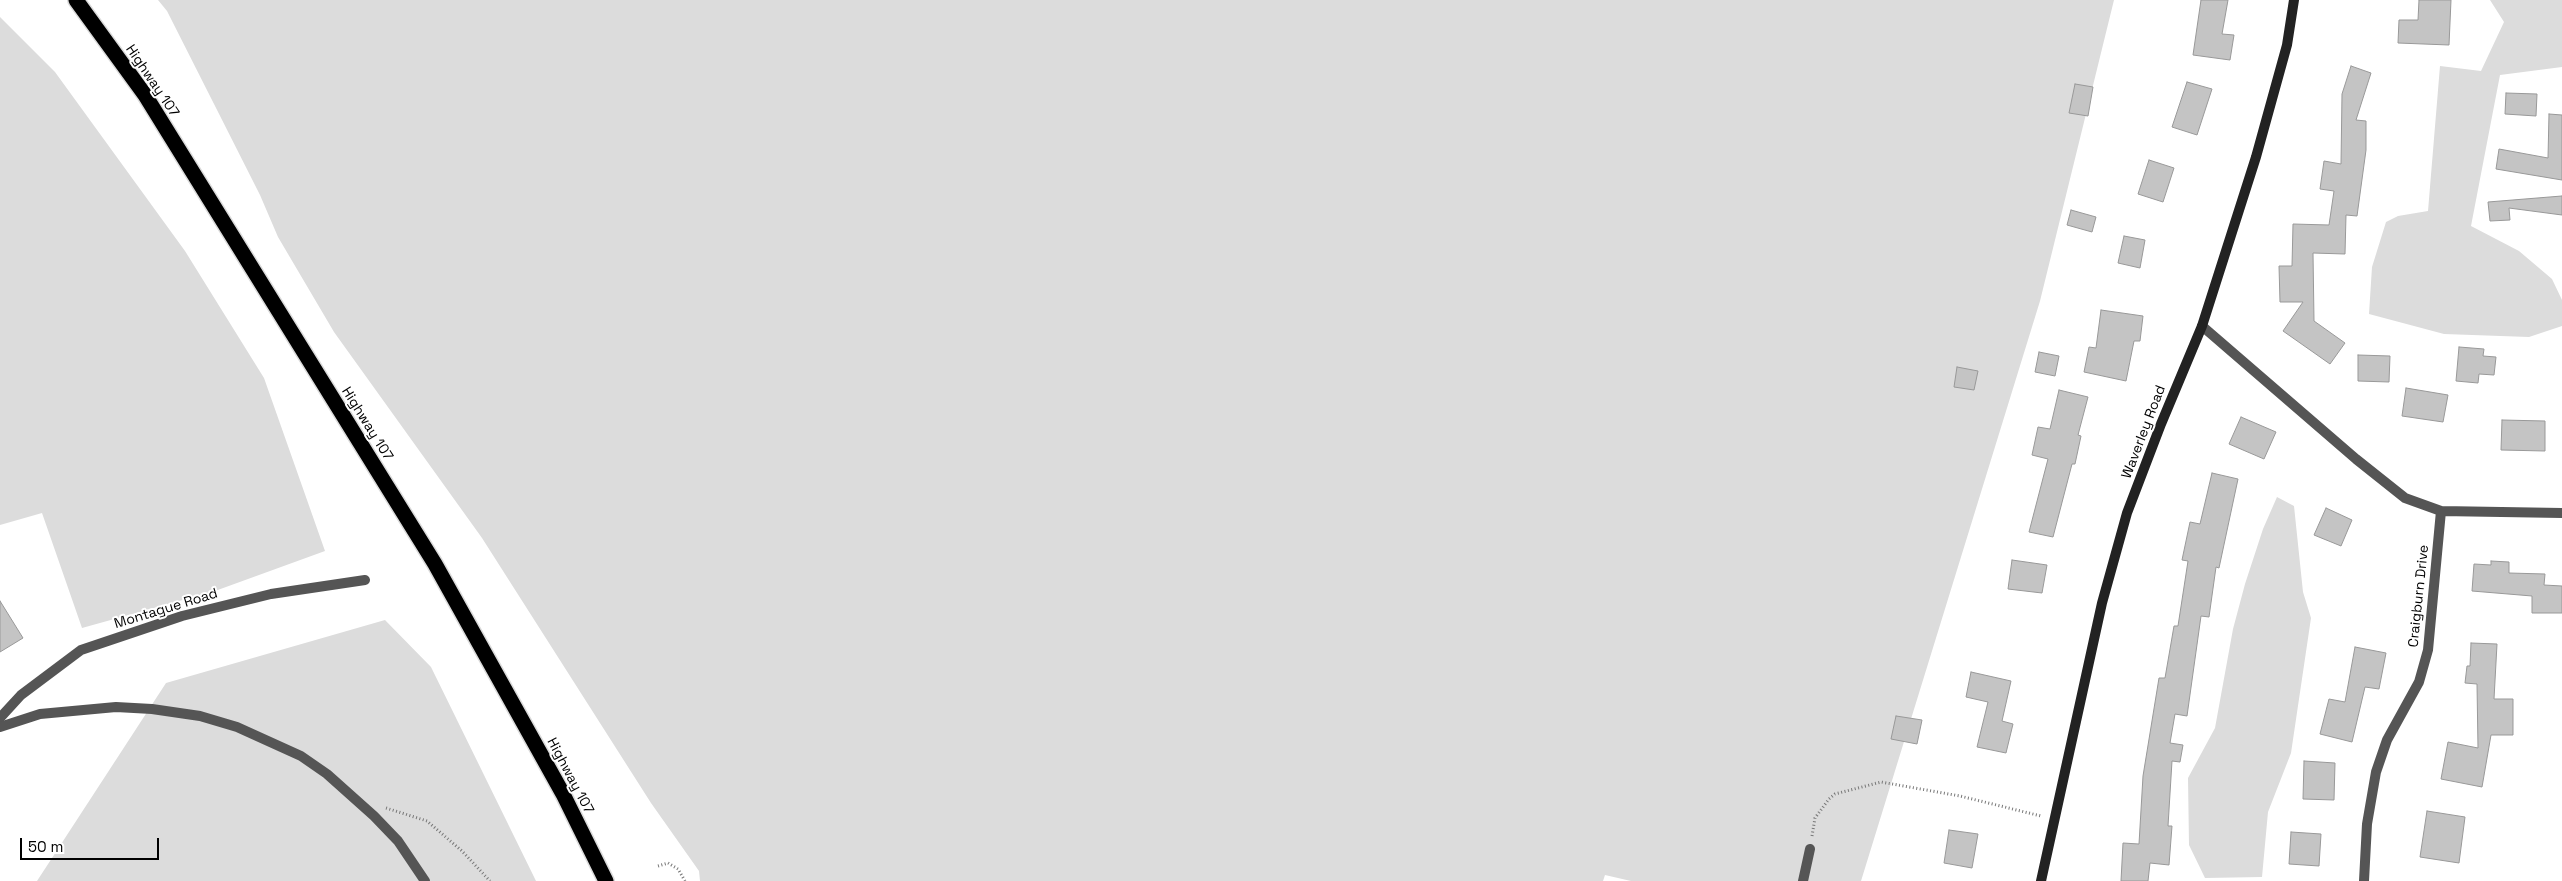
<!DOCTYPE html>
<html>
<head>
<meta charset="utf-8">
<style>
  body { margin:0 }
  #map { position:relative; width:2562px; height:881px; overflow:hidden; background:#fff; font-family:"Space Grotesk",sans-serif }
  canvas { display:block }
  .scale { position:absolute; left:20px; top:838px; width:139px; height:22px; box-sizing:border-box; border:2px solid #000; border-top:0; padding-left:6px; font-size:15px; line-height:18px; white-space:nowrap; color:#000; -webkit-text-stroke:4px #fff; paint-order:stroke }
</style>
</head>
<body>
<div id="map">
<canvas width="2562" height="881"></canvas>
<div class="scale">50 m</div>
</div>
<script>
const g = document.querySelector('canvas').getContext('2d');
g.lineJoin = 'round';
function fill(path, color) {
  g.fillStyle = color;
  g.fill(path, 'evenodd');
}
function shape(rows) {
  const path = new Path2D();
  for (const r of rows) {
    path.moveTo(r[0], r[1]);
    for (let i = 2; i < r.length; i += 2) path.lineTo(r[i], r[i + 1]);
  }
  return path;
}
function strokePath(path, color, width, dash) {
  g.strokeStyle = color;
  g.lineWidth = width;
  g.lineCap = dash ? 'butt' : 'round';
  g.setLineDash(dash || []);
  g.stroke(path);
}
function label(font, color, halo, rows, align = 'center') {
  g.font = font + ' "Space Grotesk",sans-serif';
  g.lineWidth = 4;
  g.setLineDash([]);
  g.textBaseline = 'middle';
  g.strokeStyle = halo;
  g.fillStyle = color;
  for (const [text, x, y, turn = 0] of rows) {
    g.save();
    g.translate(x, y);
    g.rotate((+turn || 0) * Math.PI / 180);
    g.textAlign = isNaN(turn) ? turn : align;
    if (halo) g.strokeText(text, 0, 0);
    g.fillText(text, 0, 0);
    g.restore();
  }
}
const green = shape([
  [158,0,2114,0,2040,301,1861,881,1631,881,1605,875,1603,881,700,881,699,871,651,803,482,538,334,332,278,237,260,195,167,11],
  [2490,0,2562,0,2562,67,2500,75,2471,226,2519,251,2552,279,2562,300,2562,326,2529,337,2444,334,2369,314,2372,267,2386,222,2398,216,2428,211,2440,66,2481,71,2504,22],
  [0,17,55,72,185,251,264,378,325,551,215,591,82,628,42,513,0,525],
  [2277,497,2294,506,2303,592,2311,618,2291,753,2268,812,2262,877,2205,878,2189,845,2188,778,2215,728,2233,629,2245,584,2263,529],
  [385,620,431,667,536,881,37,881,166,683]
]);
const building = shape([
  [2201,0,2228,0,2222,34,2234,35,2230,60,2193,55,2201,0],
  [2419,0,2451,0,2449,45,2398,43,2399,20,2418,20,2419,0],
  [2351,66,2371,73,2356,120,2366,121,2366,150,2357,216,2346,215,2345,254,2313,253,2314,321,2345,343,2330,364,2283,331,2303,302,2280,302,2279,266,2292,266,2293,224,2329,225,2334,191,2320,189,2324,161,2341,164,2342,94,2351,66],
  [2187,82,2212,89,2197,135,2172,127,2187,82],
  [2075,84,2093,87,2088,116,2069,113,2075,84],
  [2506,93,2537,94,2536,116,2505,114,2506,93],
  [2549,114,2562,115,2562,180,2496,169,2499,149,2548,158,2549,114],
  [2149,160,2174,168,2163,202,2138,194,2149,160],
  [2562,196,2562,215,2509,208,2510,220,2490,221,2488,202,2562,196],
  [2071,210,2096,217,2092,232,2067,225,2071,210],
  [2124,236,2145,240,2140,268,2118,263,2124,236],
  [2101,310,2143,316,2140,341,2134,341,2126,381,2084,372,2089,347,2096,348,2101,310],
  [2459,347,2484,349,2483,356,2496,357,2494,375,2479,374,2478,383,2456,381,2459,347],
  [2039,352,2059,356,2055,376,2035,372,2039,352],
  [2358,355,2390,356,2389,382,2358,381,2358,355],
  [1957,367,1978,371,1974,390,1954,387,1957,367],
  [2406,388,2448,395,2443,422,2402,416,2406,388],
  [2059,390,2088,397,2078,435,2081,436,2075,464,2072,464,2053,537,2029,532,2048,459,2032,455,2038,427,2050,429,2059,390],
  [2241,417,2276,432,2264,459,2229,444,2241,417],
  [2502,420,2545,421,2545,451,2501,450,2502,420],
  [2212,473,2238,479,2219,568,2216,567,2209,617,2201,616,2187,716,2175,714,2170,743,2183,745,2180,762,2172,761,2168,826,2172,826,2169,865,2150,863,2148,881,2121,881,2123,843,2139,844,2143,776,2159,678,2165,678,2174,626,2178,626,2188,561,2182,560,2190,522,2200,524,2212,473],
  [2326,508,2352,520,2341,546,2314,535,2326,508],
  [2012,560,2047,565,2042,593,2008,589,2012,560],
  [2491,561,2509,562,2509,573,2545,574,2544,585,2562,586,2562,613,2532,613,2532,596,2472,591,2474,564,2491,565,2491,561],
  [0,601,23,638,0,652,0,601],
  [2471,643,2497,644,2494,699,2513,699,2513,735,2491,735,2482,787,2441,779,2448,742,2478,748,2477,684,2465,683,2467,666,2470,666,2471,643],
  [2355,647,2386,653,2379,689,2365,687,2352,742,2320,734,2329,699,2345,702,2355,647],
  [1971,672,2011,681,2002,721,2013,724,2006,753,1977,747,1988,702,1966,697,1971,672],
  [1896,716,1922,720,1917,744,1891,739,1896,716],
  [2304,761,2335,763,2334,800,2303,799,2304,761],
  [2427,811,2465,817,2459,863,2420,857,2427,811],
  [1949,830,1978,834,1972,868,1944,863,1949,830],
  [2291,832,2321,834,2319,866,2289,864,2291,832]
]);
const path = shape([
  [386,808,427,821,462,851,490,881],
  [1812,836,1815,818,1829,799,1835,794,1881,782,1960,796,2041,816],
  [658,866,668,863,678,869,685,881]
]);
const service = shape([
  [0,718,21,695,81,650,182,616,271,594,365,580]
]);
const minor = shape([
  [2202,326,2356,459,2405,498,2441,511,2562,513],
  [1803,881,1810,849],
  [2364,881,2367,824,2376,772,2387,740,2419,682,2428,650,2441,511]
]);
const tertiary = shape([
  [0,727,40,714,116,707,152,709,200,716,237,727,301,756,327,774,374,816,398,841,425,881]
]);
const secondary = shape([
  [2041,881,2102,603,2127,513,2161,424,2202,326,2256,157,2287,45,2294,0]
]);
const motorway = shape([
  [76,0,145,95,435,564,563,794,606,881]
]);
const streetNames = [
  ["Highway 107",152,81,56],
  ["Highway 107",367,424,58],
  ["Waverley Road",2144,432,-69],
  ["Craigburn Drive",2419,596,-84],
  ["Montague Road",166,609,-17],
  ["Highway 107",570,776,62]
];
fill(green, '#dcdcdc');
fill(building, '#c4c4c4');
strokePath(building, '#999', 1);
strokePath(motorway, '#dbdbdb', 18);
strokePath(path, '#777', 3, [1, 2.5]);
strokePath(service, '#555', 10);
strokePath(minor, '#555', 10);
strokePath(tertiary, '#555', 10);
strokePath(secondary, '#222', 10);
strokePath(motorway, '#000', 15);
label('14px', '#000', '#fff', streetNames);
</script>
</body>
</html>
